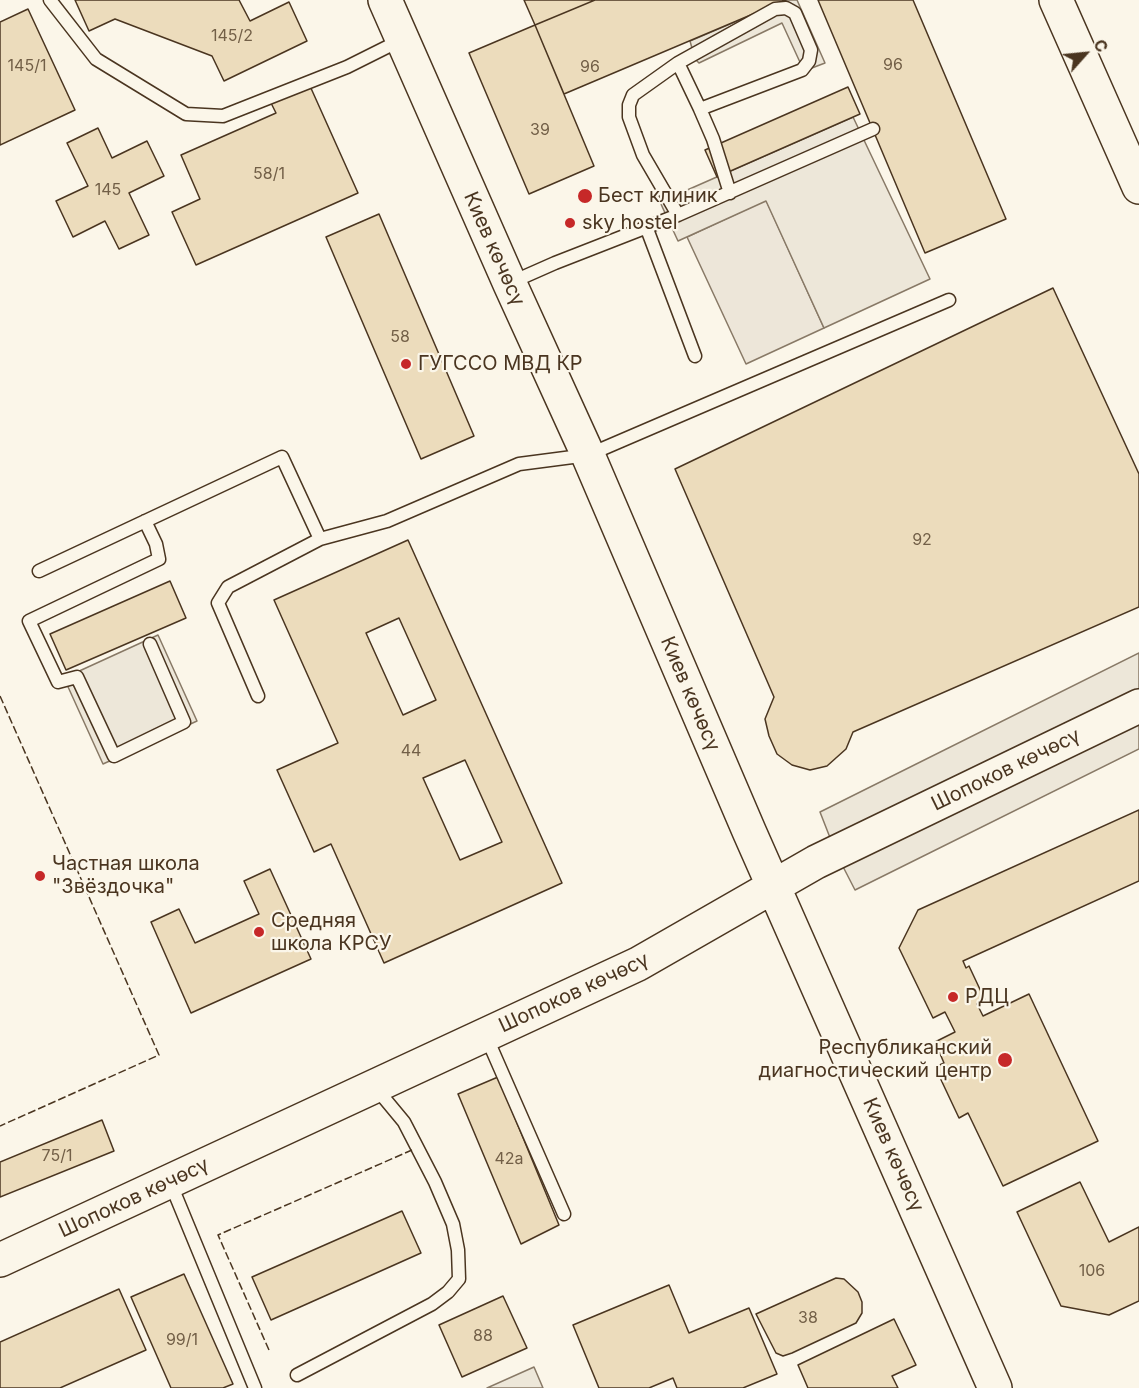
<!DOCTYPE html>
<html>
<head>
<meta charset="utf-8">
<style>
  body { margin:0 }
  #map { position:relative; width:1139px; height:1388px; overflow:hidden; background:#fbf6e9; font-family:Inter,sans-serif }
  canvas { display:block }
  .north { position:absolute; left:1055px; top:24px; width:60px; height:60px; -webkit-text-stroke:4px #fbf6e9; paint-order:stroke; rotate:63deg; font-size:16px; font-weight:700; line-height:24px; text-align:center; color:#4a3520 }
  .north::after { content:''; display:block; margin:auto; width:21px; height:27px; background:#4a3520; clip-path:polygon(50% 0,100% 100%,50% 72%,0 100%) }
</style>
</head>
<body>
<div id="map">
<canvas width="1139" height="1388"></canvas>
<div class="north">С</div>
</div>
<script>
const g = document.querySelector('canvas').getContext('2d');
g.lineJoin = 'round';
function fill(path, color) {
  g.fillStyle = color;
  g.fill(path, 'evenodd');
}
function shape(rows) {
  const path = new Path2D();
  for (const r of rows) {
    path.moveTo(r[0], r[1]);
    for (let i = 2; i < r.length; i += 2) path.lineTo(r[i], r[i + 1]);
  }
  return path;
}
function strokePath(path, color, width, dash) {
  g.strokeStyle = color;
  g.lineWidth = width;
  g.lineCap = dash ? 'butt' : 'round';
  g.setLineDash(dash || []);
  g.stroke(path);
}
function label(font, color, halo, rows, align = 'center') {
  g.font = font + ' Inter,sans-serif';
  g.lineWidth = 4.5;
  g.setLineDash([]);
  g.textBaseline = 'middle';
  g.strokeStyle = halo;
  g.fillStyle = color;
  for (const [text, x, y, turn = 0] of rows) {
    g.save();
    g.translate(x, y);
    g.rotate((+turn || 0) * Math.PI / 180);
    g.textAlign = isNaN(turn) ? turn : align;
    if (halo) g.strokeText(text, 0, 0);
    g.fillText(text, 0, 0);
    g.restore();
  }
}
const green = shape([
  [766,200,824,328,746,364,687,237,766,200]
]);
const parking = shape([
  [786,0,797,0,825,63,804,71,782,23,699,63,695,59,690,41,786,0],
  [853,117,930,279,824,328,766,201,678,241,660,202,853,117],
  [158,635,197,721,103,764,64,678,158,635],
  [1139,653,1139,749,855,890,836,853,820,812,1139,653],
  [534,1367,543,1388,487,1388,534,1367]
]);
const building = shape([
  [75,0,239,0,250,21,289,2,307,41,224,81,212,56,115,19,89,31,75,0],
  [524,0,595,0,535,25,524,0],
  [595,0,786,0,564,94,535,25,595,0],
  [818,0,913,0,1006,219,925,253,818,0],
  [28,9,75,110,0,145,0,22,28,9],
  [535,25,594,166,529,194,469,53,535,25],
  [310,86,358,193,196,265,172,212,200,199,181,155,276,113,271,103,310,86],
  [848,87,860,114,717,177,705,150,848,87],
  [98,128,112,158,147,141,164,176,129,193,149,235,119,249,105,221,73,237,56,201,88,186,67,143,98,128],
  [379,214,474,436,421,459,326,237,379,214],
  [1053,288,1139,474,1139,607,853,732,846,749,827,766,810,770,792,765,777,754,769,736,765,719,774,697,675,469,1053,288],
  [408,540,562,883,384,963,331,844,314,852,277,770,338,743,274,600,408,540],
  [399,618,436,700,403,715,366,633,399,618],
  [465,760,502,842,460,860,423,778,465,760],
  [170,581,186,618,66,670,50,634,170,581],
  [1139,810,1139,881,963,961,966,968,969,966,985,1000,977,1004,983,1016,1029,994,1098,1141,1003,1186,968,1113,959,1118,935,1067,944,1063,935,1042,955,1032,945,1012,933,1018,899,948,918,910,1139,810],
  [270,869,311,959,191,1013,151,922,179,909,195,943,259,914,244,881,270,869],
  [498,1077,559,1225,521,1244,458,1094,498,1077],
  [102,1120,114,1151,0,1197,0,1162,102,1120],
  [1080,1182,1109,1242,1139,1227,1139,1301,1109,1315,1061,1306,1017,1212,1080,1182],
  [402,1211,421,1253,271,1320,252,1277,402,1211],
  [184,1274,233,1384,223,1388,171,1388,131,1297,184,1274],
  [836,1278,844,1279,858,1292,862,1302,862,1313,856,1323,792,1353,783,1356,776,1353,756,1314,836,1278],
  [669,1285,689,1333,749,1308,777,1374,743,1388,677,1388,673,1378,649,1388,599,1388,573,1325,669,1285],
  [119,1289,146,1350,60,1388,0,1388,0,1342,119,1289],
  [503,1296,527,1348,462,1377,439,1325,503,1296],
  [894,1319,916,1365,892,1376,898,1388,808,1388,798,1365,894,1319]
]);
const lane = shape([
  [50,0,96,59,186,114,223,116,347,67,401,40],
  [678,63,700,109],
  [678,215,643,155,629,117,629,105,633,95,678,63,775,9,786,8,795,13,811,50,809,61,802,70,700,109,713,139,730,193],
  [647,229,695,356],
  [512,282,555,263,678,215,873,129],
  [145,521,156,544,159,559,29,621,58,682,77,677,114,756,184,722,150,644],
  [39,571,282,457,320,539],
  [258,696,218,603,228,587,320,539,387,521,519,464,588,455,949,300],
  [486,1036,564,1214],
  [170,1182,255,1388],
  [297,1375,432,1304,448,1292,459,1279,458,1250,453,1224,435,1182,404,1122,375,1087]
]);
const secondary = shape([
  [385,0,510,284,588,455,749,831,995,1388],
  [0,1260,638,964,816,862,1139,706]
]);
const primary = shape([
  [1056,0,1139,187]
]);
const fence = shape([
  [0,696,159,1055,0,1126],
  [269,1350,218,1235,412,1150]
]);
const markers = [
  [585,196,8,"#c62828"],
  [570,223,6,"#c62828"],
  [406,364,6,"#c62828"],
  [40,876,6,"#c62828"],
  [259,932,6,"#c62828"],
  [953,997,6,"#c62828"],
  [1005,1060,8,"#c62828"]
];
const numberNames = [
  ["145/2",232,36],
  ["96",893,65],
  ["145/1",27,66],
  ["96",590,67],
  ["39",540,130],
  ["58/1",269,174],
  ["145",108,190],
  ["58",400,337],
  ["92",922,540],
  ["44",411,751],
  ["75/1",57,1156],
  ["42а",509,1159],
  ["106",1092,1271],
  ["38",808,1318],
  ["88",483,1336],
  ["99/1",182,1340]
];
const poiNames = [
  ["Бест клиник",598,196],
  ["sky hostel",582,223],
  ["ГУГССО МВД КР",418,364],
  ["Частная школа",52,864],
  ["\"Звёздочка\"",52,887],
  ["Средняя",271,921],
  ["школа КРСУ",271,944],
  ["РДЦ",965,997],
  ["Республиканский",992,1048,"right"],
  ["диагностический центр",992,1071,"right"]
];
const streetNames = [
  ["Киев көчөсү",494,249,66],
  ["Киев көчөсү",690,694,67],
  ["Шопоков көчөсү",1006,770,-26],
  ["Шопоков көчөсү",574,993,-25],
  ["Киев көчөсү",893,1155,66],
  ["Шопоков көчөсү",134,1198,-25]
];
fill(green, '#ede6d9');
strokePath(green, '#887966', 1.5);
fill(parking, '#ede7d9');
strokePath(parking, '#887966', 1.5);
fill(building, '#ecdcbc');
strokePath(building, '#4a3520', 1.5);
strokePath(lane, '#4a3520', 15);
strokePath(secondary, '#4a3520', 36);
strokePath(primary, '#4a3520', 36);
strokePath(lane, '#fbf6e9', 12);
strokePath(secondary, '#fbf6e9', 33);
strokePath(primary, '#fbf6e9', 33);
strokePath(fence, '#4a3520', 1.5, [8, 3]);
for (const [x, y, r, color] of markers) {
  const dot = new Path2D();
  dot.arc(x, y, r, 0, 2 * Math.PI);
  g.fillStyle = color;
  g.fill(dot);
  strokePath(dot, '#fbf6e9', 2);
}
label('16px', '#725f47', null, numberNames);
label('20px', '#4a3520', '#fbf6e9', poiNames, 'left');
label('20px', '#4a3520', '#fbf6e9', streetNames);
</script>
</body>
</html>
